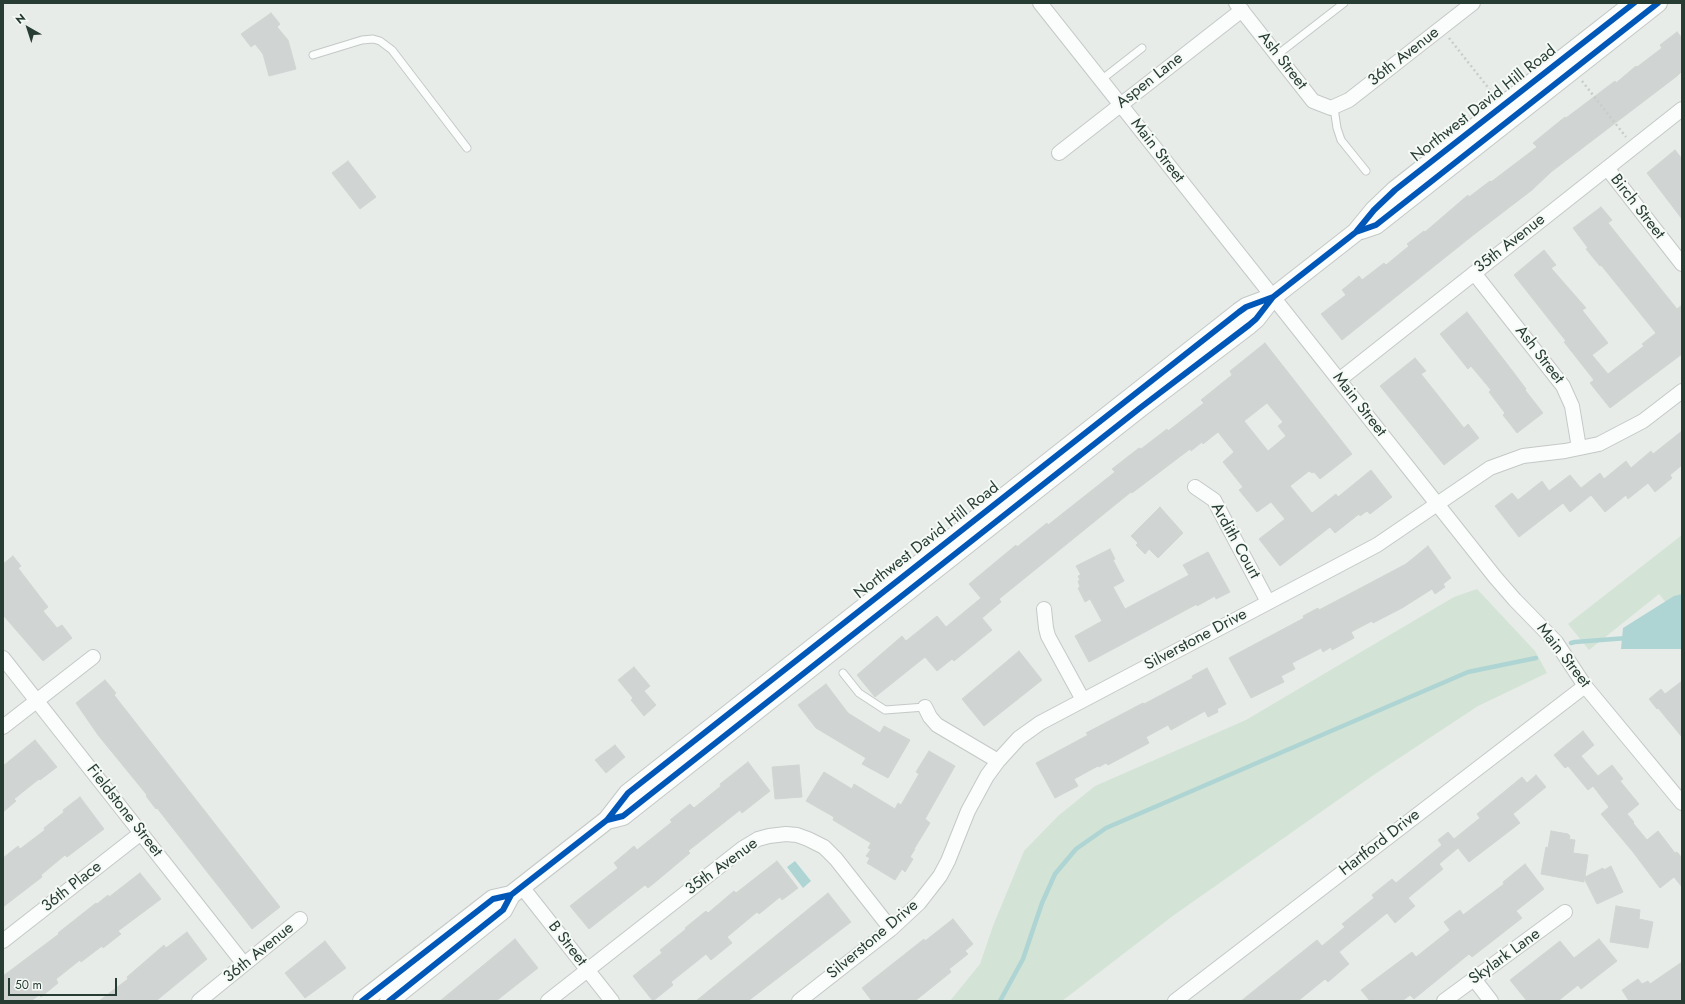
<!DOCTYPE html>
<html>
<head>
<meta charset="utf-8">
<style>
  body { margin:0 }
  #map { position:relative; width:1685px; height:1004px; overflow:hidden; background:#e7ece9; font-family:Jost,sans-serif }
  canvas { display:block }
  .frame { position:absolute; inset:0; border:4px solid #273d33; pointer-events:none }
  .north { position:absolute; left:8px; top:8px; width:40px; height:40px; -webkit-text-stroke:3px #f6faf7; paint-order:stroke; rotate:321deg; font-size:11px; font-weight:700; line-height:16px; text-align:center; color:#273d33 }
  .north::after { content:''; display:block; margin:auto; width:14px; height:18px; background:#273d33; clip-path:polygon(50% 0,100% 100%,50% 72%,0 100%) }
  .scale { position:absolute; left:8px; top:978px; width:109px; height:18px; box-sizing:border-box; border:2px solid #273d33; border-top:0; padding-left:5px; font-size:12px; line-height:14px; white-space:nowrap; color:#273d33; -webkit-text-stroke:3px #f6faf7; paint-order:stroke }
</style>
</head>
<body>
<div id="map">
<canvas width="1685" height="1004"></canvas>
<div class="frame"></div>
<div class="north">N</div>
<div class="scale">50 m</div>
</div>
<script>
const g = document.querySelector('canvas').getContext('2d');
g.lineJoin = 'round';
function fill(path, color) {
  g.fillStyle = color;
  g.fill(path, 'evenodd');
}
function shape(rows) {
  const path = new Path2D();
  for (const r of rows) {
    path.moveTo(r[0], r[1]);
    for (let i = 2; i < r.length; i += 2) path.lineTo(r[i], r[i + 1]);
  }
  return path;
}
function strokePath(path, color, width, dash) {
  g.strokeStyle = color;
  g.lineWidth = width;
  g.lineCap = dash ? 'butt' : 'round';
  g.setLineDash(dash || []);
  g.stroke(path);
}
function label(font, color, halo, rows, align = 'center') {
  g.font = font + ' Jost,sans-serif';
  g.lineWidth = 4;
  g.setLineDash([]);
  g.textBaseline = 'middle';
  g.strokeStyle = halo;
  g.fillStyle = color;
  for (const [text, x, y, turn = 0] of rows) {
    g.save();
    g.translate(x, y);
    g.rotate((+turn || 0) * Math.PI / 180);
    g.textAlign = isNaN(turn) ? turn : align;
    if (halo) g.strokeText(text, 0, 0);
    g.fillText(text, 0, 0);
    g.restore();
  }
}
const green = shape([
  [1682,535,1682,622,1659,594,1589,650,1568,624],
  [1477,589,1535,651,1547,673,1478,706,1375,774,1174,915,1062,1001,950,1001,980,964,993,926,1024,851,1058,816,1095,786,1246,720,1454,597]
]);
const water = shape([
  [1682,594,1682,649,1621,649,1623,628,1674,596],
  [795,861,811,881,803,888,787,867]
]);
const stream = shape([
  [1571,643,1575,642,1627,638],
  [1000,1001,1023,959,1042,903,1055,874,1076,849,1106,828,1468,672,1536,658]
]);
const building = shape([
  [271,13,280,24,277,27,288,40,296,69,269,76,263,54,255,44,251,47,241,34,271,13],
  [1677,32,1682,38,1682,71,1677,76,1551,172,1532,190,1472,236,1342,340,1321,314,1346,295,1342,290,1359,276,1362,280,1384,263,1386,265,1409,246,1407,244,1424,231,1425,232,1468,195,1469,197,1490,181,1491,182,1537,147,1533,143,1565,117,1566,118,1615,81,1616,83,1636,66,1637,67,1662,48,1660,45,1677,32],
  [1675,150,1682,159,1682,219,1647,173,1675,150],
  [348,161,376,197,360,209,332,173,348,161],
  [1601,207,1612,220,1608,223,1677,309,1682,305,1682,354,1610,408,1590,383,1594,380,1564,342,1566,341,1514,275,1544,250,1556,265,1551,268,1586,308,1582,310,1608,343,1592,355,1608,374,1644,346,1642,344,1656,333,1601,265,1600,266,1586,249,1588,248,1573,228,1601,207],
  [1467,312,1511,369,1526,389,1525,390,1543,413,1517,433,1503,415,1505,413,1489,392,1491,390,1471,366,1468,369,1440,334,1467,312],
  [1265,343,1352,454,1320,479,1314,472,1312,473,1309,471,1290,486,1312,513,1336,494,1338,497,1371,470,1392,497,1370,514,1367,511,1360,516,1359,514,1335,533,1330,527,1280,566,1259,539,1285,519,1271,502,1257,512,1239,490,1243,487,1223,462,1234,452,1218,432,1203,444,1202,442,1191,451,1190,449,1132,493,1131,492,999,599,1001,602,982,618,992,630,954,661,952,659,937,671,925,657,875,697,857,675,902,636,906,641,937,616,946,627,981,598,969,584,1016,545,1017,547,1047,523,1048,525,1115,472,1112,469,1139,448,1141,449,1167,429,1168,431,1204,403,1201,400,1232,375,1230,371,1265,343],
  [1267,403,1283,422,1278,426,1286,436,1268,451,1244,421,1267,403],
  [1415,358,1426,371,1421,374,1464,428,1468,424,1479,438,1444,465,1380,386,1415,358],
  [1682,431,1682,465,1670,475,1672,478,1655,492,1648,483,1628,499,1626,495,1605,512,1591,495,1570,512,1563,503,1519,537,1495,506,1512,493,1518,500,1542,481,1549,491,1570,475,1581,488,1600,473,1604,479,1626,461,1631,468,1651,451,1653,454,1682,431],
  [1160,507,1183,533,1158,558,1149,549,1145,554,1136,545,1138,543,1131,536,1160,507],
  [1428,546,1451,578,1443,584,1445,587,1435,594,1432,589,1402,608,1373,623,1372,621,1351,632,1354,638,1332,650,1331,647,1323,652,1321,648,1292,663,1295,669,1281,676,1284,682,1251,698,1229,658,1304,618,1303,616,1318,608,1319,610,1406,564,1428,546],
  [1110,549,1115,559,1113,560,1124,581,1113,587,1125,609,1189,575,1183,565,1208,552,1230,592,1216,599,1215,596,1197,606,1197,604,1089,662,1075,636,1102,621,1090,599,1085,602,1078,588,1080,587,1078,581,1080,580,1078,576,1081,575,1076,566,1110,549],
  [13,556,21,566,18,568,48,607,43,611,57,628,62,625,72,638,43,661,3,615,3,564,13,556],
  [1019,651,1042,680,984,726,962,699,1019,651],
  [634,667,650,686,644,691,656,705,644,716,631,700,633,698,618,680,634,667],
  [1207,668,1226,704,1217,709,1218,712,1208,717,1205,711,1171,730,1168,725,1146,737,1149,743,1108,765,1106,763,1099,767,1098,766,1074,779,1078,786,1055,798,1036,763,1088,735,1086,733,1143,703,1144,704,1193,678,1192,676,1207,668],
  [105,680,116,693,114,695,280,907,252,929,157,808,156,809,146,796,147,795,98,735,76,703,105,680],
  [1682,681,1682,737,1658,708,1657,709,1649,699,1661,689,1665,694,1682,681],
  [826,684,848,713,880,733,884,726,910,740,888,778,862,764,866,758,816,728,798,705,826,684],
  [1583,731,1594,745,1581,756,1598,776,1612,765,1623,779,1620,781,1639,804,1627,814,1634,822,1633,823,1647,840,1658,831,1675,853,1677,852,1682,858,1682,887,1674,877,1660,888,1633,852,1601,814,1609,807,1593,786,1588,790,1568,766,1565,768,1554,755,1583,731],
  [35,740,57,767,40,780,39,779,14,799,16,801,3,812,3,766,35,740],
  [615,745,625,757,606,773,595,760,615,745],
  [929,751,955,766,925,819,930,823,914,849,915,849,910,857,913,859,905,872,902,869,895,880,867,863,870,858,866,856,871,849,868,848,871,843,833,820,834,817,806,801,824,772,852,789,854,784,895,809,898,803,901,805,919,774,916,772,929,751],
  [748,762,770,791,742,813,740,810,688,851,690,853,659,879,648,888,645,885,589,929,570,906,618,868,614,863,634,846,637,850,672,822,670,820,690,804,694,808,721,786,720,784,748,762],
  [799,765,802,797,775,799,772,767,799,765],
  [1536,775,1546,787,1513,814,1520,823,1469,862,1458,848,1439,864,1443,869,1408,898,1415,906,1395,923,1387,913,1339,952,1349,964,1328,982,1325,979,1298,1001,1241,1001,1317,940,1322,946,1345,927,1342,924,1374,898,1372,895,1392,879,1396,883,1442,845,1438,840,1448,832,1454,839,1480,818,1477,814,1522,777,1527,783,1536,775],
  [80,797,104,829,67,857,65,855,41,875,42,877,3,907,3,858,18,846,20,849,45,830,44,828,64,812,63,810,80,797],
  [1551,831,1568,834,1570,836,1569,839,1575,840,1573,853,1588,855,1585,877,1603,868,1604,870,1611,866,1623,892,1597,904,1584,878,1584,882,1541,874,1546,847,1548,848,1551,831],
  [777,861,798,888,782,900,780,897,759,914,757,912,727,937,732,943,711,960,706,954,671,982,673,985,653,1001,633,976,662,953,660,950,686,929,685,928,706,911,708,913,734,891,736,893,777,861],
  [1525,864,1544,889,1516,911,1522,918,1472,957,1469,954,1414,999,1410,995,1402,1001,1370,1001,1361,990,1412,952,1416,957,1450,930,1444,922,1460,910,1463,915,1504,884,1503,882,1525,864],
  [140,873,161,899,118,931,121,934,103,948,102,946,81,962,80,960,56,979,58,983,41,997,39,995,31,1001,3,1001,3,976,59,934,58,933,96,903,97,904,108,895,109,897,140,873],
  [828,893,851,922,748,1001,696,1001,828,893],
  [1616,906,1640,910,1639,919,1653,922,1648,948,1610,942,1616,906],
  [953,919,973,944,965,951,968,954,949,969,951,972,915,1001,872,1001,862,988,924,939,925,941,953,919],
  [187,932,207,959,162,996,156,1001,99,1001,128,979,127,977,164,945,166,948,187,932],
  [515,939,538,968,496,1001,440,1001,515,939],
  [1599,939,1617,961,1581,989,1578,985,1558,1001,1527,1001,1510,980,1560,941,1574,958,1599,939],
  [325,941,346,968,305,998,285,973,325,941],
  [1682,962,1682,1001,1629,1001,1622,990,1638,979,1642,984,1648,981,1650,984,1682,962]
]);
const path = shape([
  [1449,38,1490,90],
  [1582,81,1626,137]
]);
const service = shape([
  [313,55,362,40,373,39,380,41,392,50,467,148],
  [1277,55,1344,3],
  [1101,80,1142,48],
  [1334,108,1337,128,1341,140,1366,171],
  [843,673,859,693,885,710,925,707]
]);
const minor = shape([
  [1040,3,1495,577,1515,600,1556,642,1585,686,1682,803],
  [1236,3,1313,101,1331,108,1349,100,1473,3],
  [1059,153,1242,10],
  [1607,168,1682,264],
  [1474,273,1563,386,1572,406,1579,448],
  [1339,380,1682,109],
  [1195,487,1214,500,1268,602],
  [1044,609,1046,628,1048,636,1083,700],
  [3,658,244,964],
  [925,707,930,717,937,725,998,761],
  [3,727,93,657],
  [522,887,612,1001],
  [3,941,141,833],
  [1474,979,1491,1001],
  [199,1001,300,919],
  [548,1001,743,848,758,839,769,836,786,834,797,835,808,839,824,847,836,859,891,929],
  [799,1001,891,929,919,903,940,876,948,861,968,811,987,776,998,761,1019,738,1040,723,1377,545,1490,468,1523,456,1565,451,1599,444,1643,421,1682,391],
  [1175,1001,1585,686],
  [1444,1001,1565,912]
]);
const tertiary = shape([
  [1361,230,1376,225,1658,3],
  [607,820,623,816,1140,408,1249,325,1256,319,1273,297,1356,232,1374,210,1395,190,1634,3],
  [362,1001,493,899,511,895],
  [389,1001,503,910,511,895,607,820,628,793,1239,312,1246,307,1273,297]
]);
const cycleway = shape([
  [1356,232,1376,225,1658,3],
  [607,820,623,816,1140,408,1249,325,1256,319,1273,297,1356,232,1374,210,1395,190,1634,3],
  [362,1001,493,899,511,895],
  [389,1001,503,910,511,895,607,820,628,793,1239,312,1246,307,1273,297]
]);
const streetNames = [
  ["36th Avenue",1404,57,-38],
  ["Ash Street",1282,61,52],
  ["Aspen Lane",1150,81,-38],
  ["Northwest David Hill Road",1484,104,-38],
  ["Main Street",1157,151,52],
  ["Birch Street",1637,207,52],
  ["35th Avenue",1510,244,-38],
  ["Ash Street",1539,355,52],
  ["Main Street",1359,405,52],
  ["Northwest David Hill Road",927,541,-38],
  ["Ardith Court",1235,541,61],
  ["Silverstone Drive",1196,640,-28],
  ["Main Street",1563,656,52],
  ["Fieldstone Street",124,811,52],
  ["Hartford Drive",1380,843,-38],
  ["35th Avenue",722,867,-36],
  ["36th Place",72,887,-38],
  ["Silverstone Drive",873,940,-40],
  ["B Street",567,944,52],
  ["36th Avenue",259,953,-39],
  ["Skylark Lane",1505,957,-36]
];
fill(green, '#d3e3d5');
fill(water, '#aed5d3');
strokePath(stream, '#aed5d3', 4.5);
fill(building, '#d0d4d2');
strokePath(building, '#d0d5d2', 1);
strokePath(service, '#c4c9c6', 9);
strokePath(minor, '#c4c9c6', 16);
strokePath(tertiary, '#c4c9c6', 20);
strokePath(path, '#c7cdc9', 2.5, [2, 3]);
strokePath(service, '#fbfcfc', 7);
strokePath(minor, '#fbfcfc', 14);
strokePath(tertiary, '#fbfcfc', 18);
strokePath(cycleway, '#0057b8', 6);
label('16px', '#273d33', '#f6faf7', streetNames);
</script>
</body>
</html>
